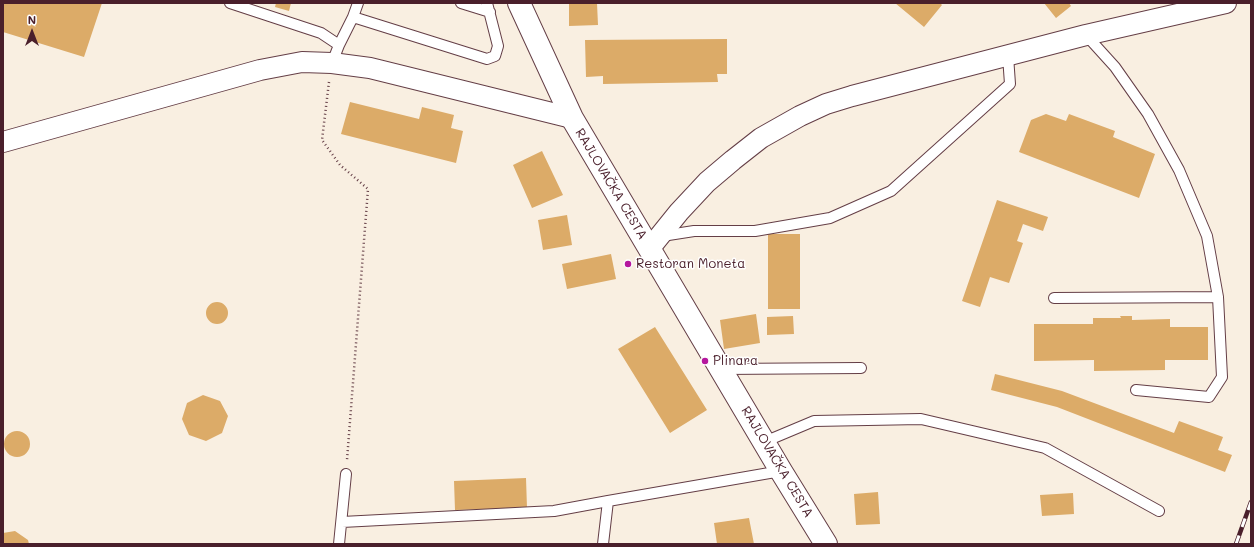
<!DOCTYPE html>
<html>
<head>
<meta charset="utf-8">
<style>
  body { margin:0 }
  #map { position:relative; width:1254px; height:547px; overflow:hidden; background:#f9efe1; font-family:Mali,sans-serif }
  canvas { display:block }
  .frame { position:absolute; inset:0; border:4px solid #4a1f2b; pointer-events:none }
  .north { position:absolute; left:12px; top:12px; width:40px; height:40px; -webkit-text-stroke:3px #fff; paint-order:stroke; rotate:0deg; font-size:11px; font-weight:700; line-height:16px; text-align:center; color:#4a1f2b }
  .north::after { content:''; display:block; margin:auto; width:14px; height:18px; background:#4a1f2b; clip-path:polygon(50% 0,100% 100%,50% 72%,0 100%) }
</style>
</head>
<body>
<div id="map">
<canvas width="1254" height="547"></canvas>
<div class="frame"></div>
<div class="north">N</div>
</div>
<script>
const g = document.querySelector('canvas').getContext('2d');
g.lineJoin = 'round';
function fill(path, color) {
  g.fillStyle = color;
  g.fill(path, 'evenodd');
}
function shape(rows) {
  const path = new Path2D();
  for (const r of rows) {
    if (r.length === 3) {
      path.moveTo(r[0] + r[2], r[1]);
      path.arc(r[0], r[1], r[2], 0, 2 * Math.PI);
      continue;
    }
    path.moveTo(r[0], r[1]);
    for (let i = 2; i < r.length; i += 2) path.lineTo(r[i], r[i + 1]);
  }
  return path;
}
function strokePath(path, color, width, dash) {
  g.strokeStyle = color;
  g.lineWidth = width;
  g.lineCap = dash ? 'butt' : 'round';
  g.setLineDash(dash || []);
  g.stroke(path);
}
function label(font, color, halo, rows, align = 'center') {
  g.font = font + ' Mali,sans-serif';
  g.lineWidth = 3;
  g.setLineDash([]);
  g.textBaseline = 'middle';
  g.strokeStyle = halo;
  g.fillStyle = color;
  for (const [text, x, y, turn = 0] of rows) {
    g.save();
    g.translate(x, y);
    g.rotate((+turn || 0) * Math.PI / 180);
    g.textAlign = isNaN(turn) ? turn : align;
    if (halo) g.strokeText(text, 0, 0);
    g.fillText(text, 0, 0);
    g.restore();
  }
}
const building = shape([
  [3,3,102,3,84,57,3,32],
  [276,3,291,3,289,11,275,7],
  [569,3,597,3,598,25,569,26],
  [895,3,940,3,942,5,924,27],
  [1044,3,1069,3,1071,6,1056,18],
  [727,39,727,74,717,74,718,82,603,84,603,76,586,77,585,40],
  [350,102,419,119,422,107,454,115,451,128,463,131,456,163,341,134],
  [1046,114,1066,121,1069,114,1115,131,1113,137,1155,154,1139,198,1019,152,1031,120],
  [542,151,563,195,532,208,513,165],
  [997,200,1048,217,1043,231,1023,224,1017,241,1023,243,1009,283,990,277,980,307,962,301],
  [567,215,572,245,543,250,538,220],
  [768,234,800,234,800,309,768,309],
  [611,254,616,279,567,289,562,264],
  [217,313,11],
  [756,314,760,343,724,349,720,320],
  [793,316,794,334,767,335,767,317],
  [1120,316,1132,316,1132,320,1170,319,1170,327,1208,327,1208,360,1165,360,1165,370,1094,371,1094,360,1034,361,1034,324,1093,324,1093,318,1121,318],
  [655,327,707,410,670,433,618,349],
  [995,374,1062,391,1174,433,1179,421,1223,437,1218,450,1232,455,1225,472,1057,407,991,390],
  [203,395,220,401,228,416,222,433,206,441,189,435,182,419,187,403],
  [17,444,13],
  [526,478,527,508,455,510,454,481],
  [878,492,880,524,856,525,854,494],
  [1073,493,1074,514,1042,516,1040,495],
  [749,518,754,544,717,544,714,523],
  [15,531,28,540,29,544,3,544,3,533]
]);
const path = shape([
  [329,82,322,140,340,165,368,189,347,460]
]);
const lane = shape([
  [230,3,321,33,339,45],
  [461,3,490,12],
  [353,17,487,59,495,56,498,46,487,3],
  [1086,35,1115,67,1148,114,1179,170,1207,236,1218,297,1222,377,1209,397,1136,390],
  [332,63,339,45,353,17,358,3],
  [662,236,694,231,755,231,830,218,891,191,1010,84,1008,56],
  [1054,298,1218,297],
  [721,369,861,368],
  [764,442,814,421,921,419,1045,448,1159,511],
  [342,522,554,511,608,501],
  [339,544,346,474],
  [603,544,608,501,781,471]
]);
const street = shape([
  [3,142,260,70,302,62,332,63,370,68,572,118],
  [650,248,679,212,707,182,733,160,761,138,800,116,826,104,852,96,1086,35,1226,3]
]);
const secondary = shape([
  [519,3,572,118,781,471,826,544]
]);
const rail = shape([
  [1236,544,1251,502]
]);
const markers = [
  [628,264,4,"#b5179e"],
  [705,361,4,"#b5179e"]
];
const streetNames = [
  ["RAJLOVAČKA CESTA",611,184,59],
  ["RAJLOVAČKA CESTA",777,462,59]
];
const poiNames = [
  ["Restoran Moneta",636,264],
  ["Plinara",713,361]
];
fill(building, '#dcab68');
strokePath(lane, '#643e46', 12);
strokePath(street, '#643e46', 22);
strokePath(secondary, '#643e46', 24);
strokePath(path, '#643e46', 2.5, [1, 3]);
strokePath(lane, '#fff', 10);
strokePath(street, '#fff', 20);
strokePath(secondary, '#fff', 22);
strokePath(rail, '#4a1f2b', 4.5);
strokePath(rail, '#fff', 3, [9]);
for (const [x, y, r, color] of markers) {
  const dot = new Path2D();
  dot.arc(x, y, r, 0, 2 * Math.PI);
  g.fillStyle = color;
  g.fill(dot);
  strokePath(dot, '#fff', 1.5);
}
label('13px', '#4a1f2b', '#fff', streetNames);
label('13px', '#4a1f2b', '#fff', poiNames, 'left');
</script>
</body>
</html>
